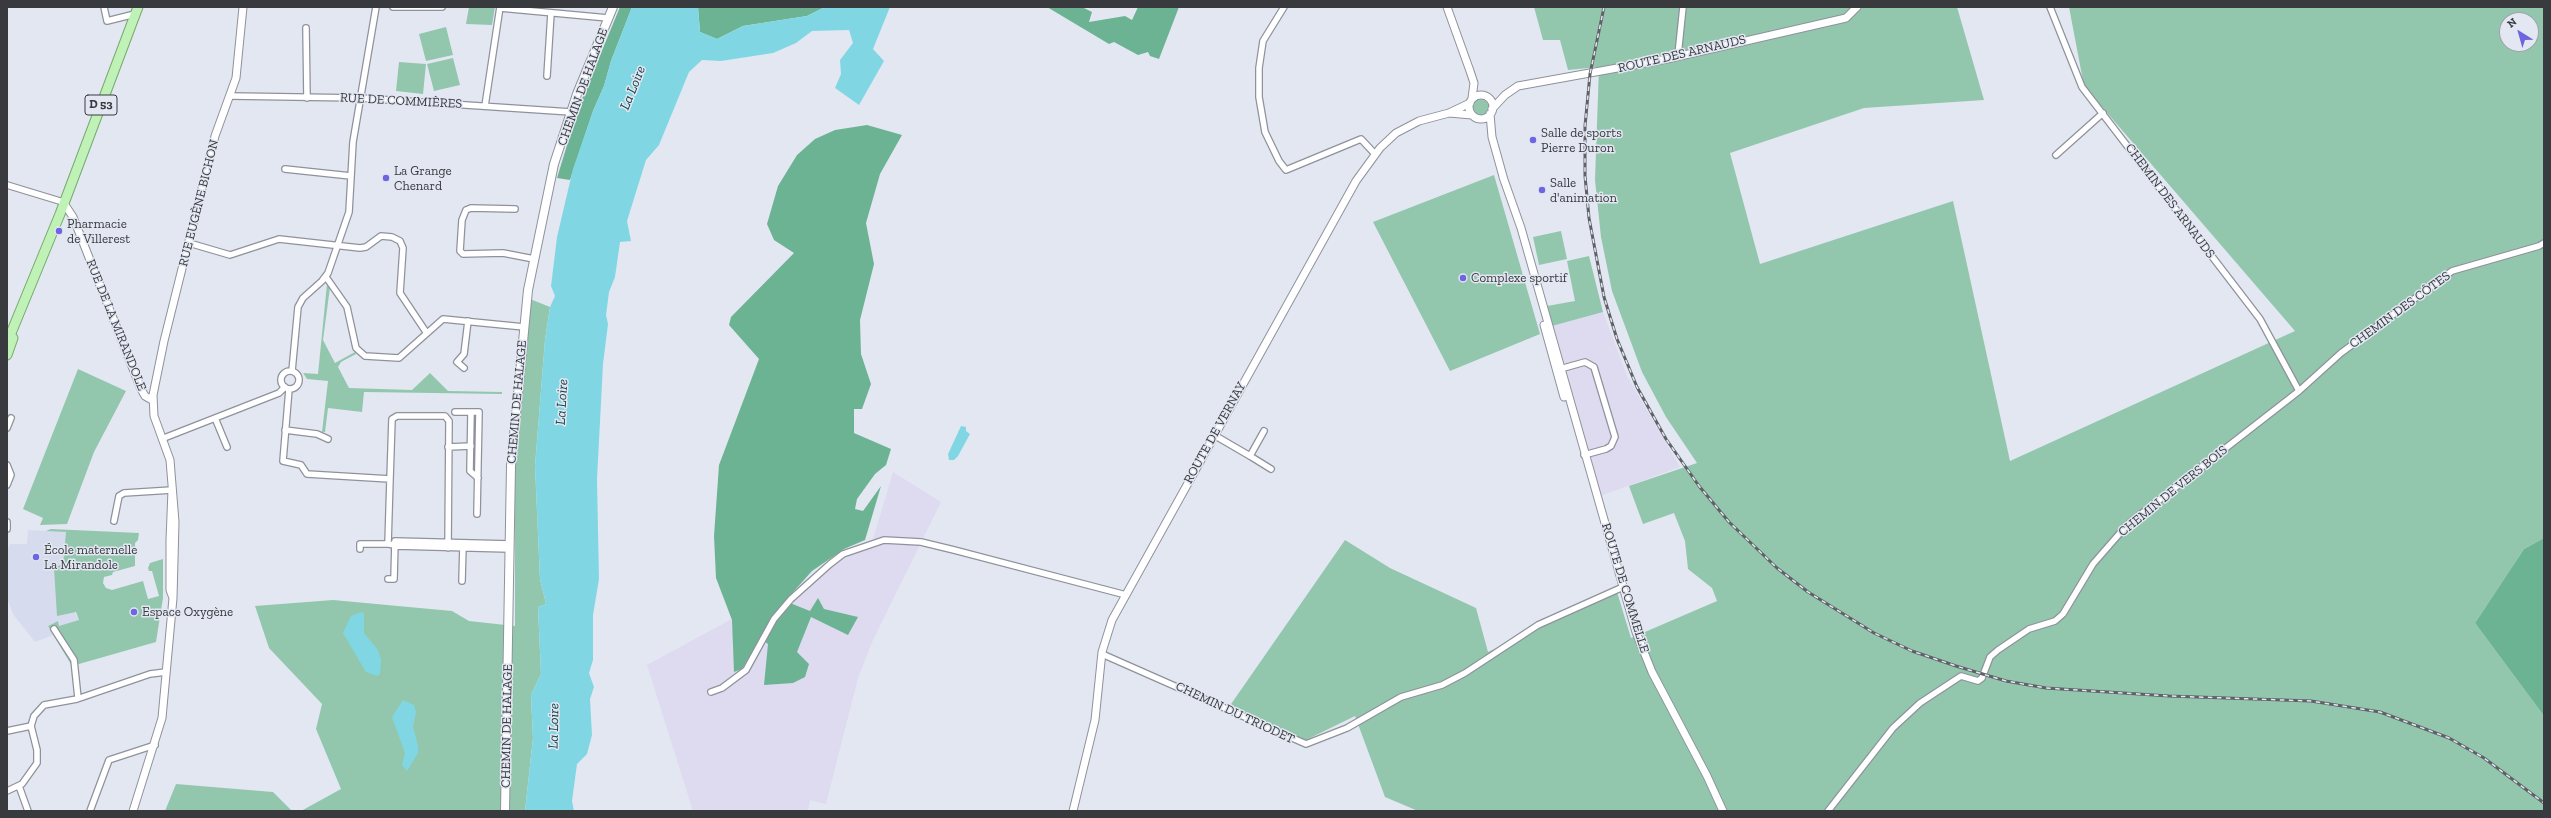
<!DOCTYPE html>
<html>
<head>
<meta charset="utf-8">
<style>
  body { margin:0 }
  #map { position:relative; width:2551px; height:818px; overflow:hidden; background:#e3e7f2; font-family:"Zilla Slab",serif }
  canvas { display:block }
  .frame { position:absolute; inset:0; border:8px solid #383a3e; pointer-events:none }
  .north { position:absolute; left:2499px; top:12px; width:40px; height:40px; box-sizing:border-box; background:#e3e7f2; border:1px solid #9fa2aa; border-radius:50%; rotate:323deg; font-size:11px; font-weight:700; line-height:16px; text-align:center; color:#383a3e }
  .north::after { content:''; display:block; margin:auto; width:14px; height:18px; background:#6e66e0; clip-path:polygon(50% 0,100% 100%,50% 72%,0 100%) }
</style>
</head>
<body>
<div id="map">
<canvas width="2551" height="818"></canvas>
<div class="frame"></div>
<div class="north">N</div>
</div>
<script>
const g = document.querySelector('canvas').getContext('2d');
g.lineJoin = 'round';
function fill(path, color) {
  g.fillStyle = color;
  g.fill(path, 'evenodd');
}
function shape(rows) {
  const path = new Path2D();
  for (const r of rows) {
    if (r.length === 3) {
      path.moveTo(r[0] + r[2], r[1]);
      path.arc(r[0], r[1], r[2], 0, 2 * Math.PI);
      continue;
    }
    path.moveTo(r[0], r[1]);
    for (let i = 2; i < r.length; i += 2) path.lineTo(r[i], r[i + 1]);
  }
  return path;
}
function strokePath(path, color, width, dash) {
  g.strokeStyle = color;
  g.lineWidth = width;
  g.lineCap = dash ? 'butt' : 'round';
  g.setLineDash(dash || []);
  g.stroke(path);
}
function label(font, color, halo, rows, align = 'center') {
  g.font = font + ' "Zilla Slab",serif';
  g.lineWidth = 3;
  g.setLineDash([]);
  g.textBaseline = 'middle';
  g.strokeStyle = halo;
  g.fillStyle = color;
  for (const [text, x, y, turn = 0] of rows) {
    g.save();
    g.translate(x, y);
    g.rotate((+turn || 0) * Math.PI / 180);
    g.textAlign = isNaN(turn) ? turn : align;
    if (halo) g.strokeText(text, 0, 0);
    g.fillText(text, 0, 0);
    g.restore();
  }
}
const built = shape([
  [28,530,66,532,63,564,54,568,79,621,59,626,58,621,48,626,53,635,35,642,13,614,7,598,7,551,10,544,27,544]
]);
const industrial = shape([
  [1603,312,1627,376,1680,467,1600,496,1552,326],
  [893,472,941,502,873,640,858,678,826,804,810,800,808,811,693,811,647,665,872,543]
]);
const green = shape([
  [469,7,495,7,492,25,466,24],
  [1534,7,1957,7,1984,100,1864,108,1730,153,1760,264,1953,201,2010,461,2295,331,2084,86,2069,7,2544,7,2544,538,2524,549,2475,623,2544,716,2544,811,1418,811,1385,797,1355,716,1306,740,1229,707,1345,540,1390,568,1476,608,1488,652,1617,592,1631,638,1717,601,1712,588,1688,569,1685,541,1674,513,1643,524,1629,486,1697,463,1666,417,1642,372,1612,291,1601,237,1595,180,1599,67,1568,70,1560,40,1543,40],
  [2507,20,2531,20,2531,44,2507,44],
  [446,27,453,55,426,61,419,34],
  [453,58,460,85,434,91,427,64],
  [399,62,426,64,423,94,396,91],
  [1480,108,9],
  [1494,175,1540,334,1450,371,1373,222],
  [1561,231,1567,259,1539,265,1533,237],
  [1589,256,1603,312,1552,326,1547,306,1575,301,1567,261],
  [327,284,330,287,323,340,335,363,355,352,356,354,341,362,338,367,349,388,412,390,430,373,448,391,502,392,502,394,364,392,362,412,328,408,325,432,322,432,328,381,307,379,303,373,318,374],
  [530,299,550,307,545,340,535,466,540,579,546,604,538,607,541,674,531,695,533,738,525,811,301,811,341,789,316,729,322,704,269,648,255,606,333,600,452,611,469,621,515,626,515,468],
  [78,369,126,391,94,452,67,524,40,525,43,518,23,509],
  [51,529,139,533,138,540,135,543,135,566,113,572,112,575,104,577,103,583,106,588,112,590,143,581,148,599,159,596,152,571,149,571,148,568,150,563,163,559,163,598,156,642,72,666,48,626,58,621,59,626,79,620,76,612,57,616,54,568,63,564,66,532,46,531],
  [176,784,273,792,292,811,165,811]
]);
const forest = shape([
  [620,7,632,7,611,61,604,86,593,111,570,180,557,178,579,106],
  [698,7,825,7,807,16,743,26,717,39,700,32],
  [1047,7,1082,7,1092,12,1089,22,1125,16,1132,20,1138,7,1179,7,1159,59,1150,56,1148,52,1138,55,1114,42,1109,44],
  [867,125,902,135,880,174,866,223,874,264,860,320,861,354,871,384,862,409,854,409,854,433,891,449,886,465,875,474,857,499,855,509,863,511,881,486,865,540,844,549,812,571,785,601,810,611,818,598,824,609,858,617,848,635,811,617,797,652,809,664,805,677,793,683,764,685,768,644,760,638,742,669,734,672,732,620,716,578,714,536,719,465,759,359,729,325,731,317,794,253,774,240,767,224,778,186,797,155,815,139,835,130],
  [2544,538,2544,716,2475,623,2524,549]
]);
const water = shape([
  [632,7,698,7,700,32,717,39,743,26,807,16,825,7,890,7,873,49,884,61,859,105,835,88,841,74,840,60,853,43,849,30,812,31,796,43,773,53,721,61,702,60,689,72,659,145,646,160,627,221,631,241,620,242,615,277,609,292,606,315,608,324,603,364,597,479,599,579,593,615,593,660,589,673,594,687,590,699,592,735,587,754,577,764,572,801,574,811,525,811,533,738,531,695,541,674,538,607,546,604,540,579,535,466,545,340,550,307,555,296,551,286,557,237,573,169,593,111,604,86,611,61],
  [961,426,966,427,966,431,970,434,958,456,954,460,949,460,948,454],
  [362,612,364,613,364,633,378,650,381,660,380,674,377,676,366,672,343,633,351,616],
  [403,700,414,705,416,712,413,727,418,746,418,753,407,771,402,765,405,753,392,717]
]);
const minor = shape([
  [104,7,107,21,135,14],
  [393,7,442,7],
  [1284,7,1263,41,1259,68,1259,97,1265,132,1279,161,1286,170,1361,139,1375,154],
  [2050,7,2082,87,2260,319,2299,391],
  [500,8,608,18],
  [306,28,307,98],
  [1678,55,1683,7],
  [547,76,551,13],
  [231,96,360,98,571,112],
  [485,106,500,7],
  [2056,155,2103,113],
  [285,169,351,176],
  [7,185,63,202],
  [515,209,471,208,466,210,462,220,460,251,463,254,503,253,534,259],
  [189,243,230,255,279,239,360,248,366,247,381,236,392,237,400,241,403,248,400,293,426,332],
  [326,277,347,307,356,348,365,356,399,358,443,319,524,327],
  [464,368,457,362,464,354,468,321],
  [1560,369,1585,362,1594,367,1615,437,1611,446,1606,449,1584,455],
  [290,380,9],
  [292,371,298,307,303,298,322,281,328,273,349,212,353,142,376,7],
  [289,389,283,461,301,465,307,474,390,479,388,544,395,545],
  [455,412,479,412,477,514],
  [471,412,470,471,478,478],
  [215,418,227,447],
  [7,428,11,418],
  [285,430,317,434,328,439],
  [1214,435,1250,456,1264,431],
  [164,438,279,393,285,387],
  [448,447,471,446],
  [1250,456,1271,469],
  [7,465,11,475,7,485],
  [390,479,392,419,397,416,445,416,449,421,448,548],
  [114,521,119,496,124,493,172,490],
  [7,522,7,529],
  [395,546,510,549],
  [360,549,360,544,388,544],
  [388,579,394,579,395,541,510,544],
  [462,581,463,545],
  [54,629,74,660,78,698],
  [1102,654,1306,744,1347,728,1401,697,1442,685,1465,673,1538,625,1623,587],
  [711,692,722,688,746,670,774,619,791,599,830,564,843,554,884,540,921,542,954,550,1126,595],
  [7,731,31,726],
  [19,786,28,811],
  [7,791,22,784,37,763,37,750,31,726,34,716,44,705,77,699,150,674,166,672],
  [90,811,109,760,155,745],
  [1828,811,1893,728,1920,703,1961,676,1978,681,1982,678,1990,657,1998,650,2029,629,2055,621,2063,614,2093,564,2127,525,2299,391,2341,353,2452,271,2539,246,2544,243]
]);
const tertiary = shape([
  [1447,7,1470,71,1474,83,1472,98],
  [1481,107,12],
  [1492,109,1505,95,1518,86,1667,59,1846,18,1857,7],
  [1449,113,1472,115],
  [1490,114,1492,137,1504,180],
  [1503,177,1521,228,1636,632,1652,672,1707,776,1723,811],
  [63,202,73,217,141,389,145,396,152,400],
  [1544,325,1564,397],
  [172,490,170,540,170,590,173,598,175,522,170,460,154,416,153,395,164,341,215,136,236,78,243,7],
  [133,811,162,718,173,598],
  [1073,811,1095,720,1102,652,1112,620,1356,181,1380,148,1396,133,1419,121,1449,113,1470,103]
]);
const secondary = shape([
  [505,811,511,466,528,290,554,164,577,94,613,7]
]);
const primary = shape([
  [7,343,60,214,138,7],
  [7,355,13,338]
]);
const rail = shape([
  [1604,7,1590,74,1585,126,1585,176,1589,218,1604,297,1617,339,1637,387,1666,439,1699,486,1729,522,1777,568,1808,592,1874,633,1912,651,1956,666,2006,681,2046,688,2169,696,2311,701,2380,712,2449,738,2484,758,2544,803]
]);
const markers = [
  [1533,140,4,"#6e66e0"],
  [386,178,4,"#6e66e0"],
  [1542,190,4,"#6e66e0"],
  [59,231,4,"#6e66e0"],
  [1463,278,4,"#6e66e0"],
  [36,557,4,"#6e66e0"],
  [134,612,4,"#6e66e0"]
];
const shields = [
  [101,105,32]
];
const shieldNames = [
  ["D 53",101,105]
];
const streetNames = [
  ["ROUTE DES ARNAUDS",1682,54,-13],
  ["CHEMIN DE HALAGE",583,87,-70],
  ["RUE DE COMMIÈRES",401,101,3],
  ["CHEMIN DES ARNAUDS",2170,201,53],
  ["RUE EUGÈNE BICHON",199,203,-76],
  ["CHEMIN DES CÔTES",2400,310,-36],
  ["RUE DE LA MIRANDOLE",116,325,68],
  ["CHEMIN DE HALAGE",517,402,-85],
  ["ROUTE DE VERNAY",1215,433,-61],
  ["CHEMIN DE VERS BOIS",2173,491,-39],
  ["ROUTE DE COMMELLE",1625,588,73],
  ["CHEMIN DU TRIODET",1235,713,25],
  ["CHEMIN DE HALAGE",507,726,-89]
];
const poiNames = [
  ["Salle de sports",1541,133],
  ["Pierre Duron",1541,148],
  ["La Grange",394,171],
  ["Chenard",394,186],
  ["Salle",1550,183],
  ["d'animation",1550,198],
  ["Pharmacie",67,224],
  ["de Villerest",67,239],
  ["Complexe sportif",1471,278],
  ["École maternelle",44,550],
  ["La Mirandole",44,565],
  ["Espace Oxygène",142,612]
];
const waterNames = [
  ["La Loire",633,88,-68],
  ["La Loire",562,402,-87],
  ["La Loire",554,726,-89]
];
fill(built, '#d6dbed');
fill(industrial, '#dedaf0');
fill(green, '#92c7ae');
fill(forest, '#6cb393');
fill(water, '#80d7e3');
strokePath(minor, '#8f929c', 8);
strokePath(tertiary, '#8f929c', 9);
strokePath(secondary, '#8f929c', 10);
strokePath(primary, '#75ab6d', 11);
strokePath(minor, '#fff', 5.5);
strokePath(tertiary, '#fff', 7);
strokePath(secondary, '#fff', 8);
strokePath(primary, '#c0f1b6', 9);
strokePath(rail, '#5f6167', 3);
strokePath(rail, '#e3e7f2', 1.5, [4.5]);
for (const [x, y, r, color] of markers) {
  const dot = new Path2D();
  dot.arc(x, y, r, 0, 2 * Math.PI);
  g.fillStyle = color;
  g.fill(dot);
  strokePath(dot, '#e3e7f2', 1.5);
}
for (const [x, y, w] of shields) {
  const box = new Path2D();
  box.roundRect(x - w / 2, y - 10, w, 20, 3);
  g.fillStyle = '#e3e7f2';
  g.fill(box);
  strokePath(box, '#383a3e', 1);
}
label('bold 12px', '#383a3e', null, shieldNames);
label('13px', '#383a3e', '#e3e7f2', streetNames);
label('13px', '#383a3e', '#e3e7f2', poiNames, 'left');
label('italic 14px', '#174146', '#e3e7f2', waterNames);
</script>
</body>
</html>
